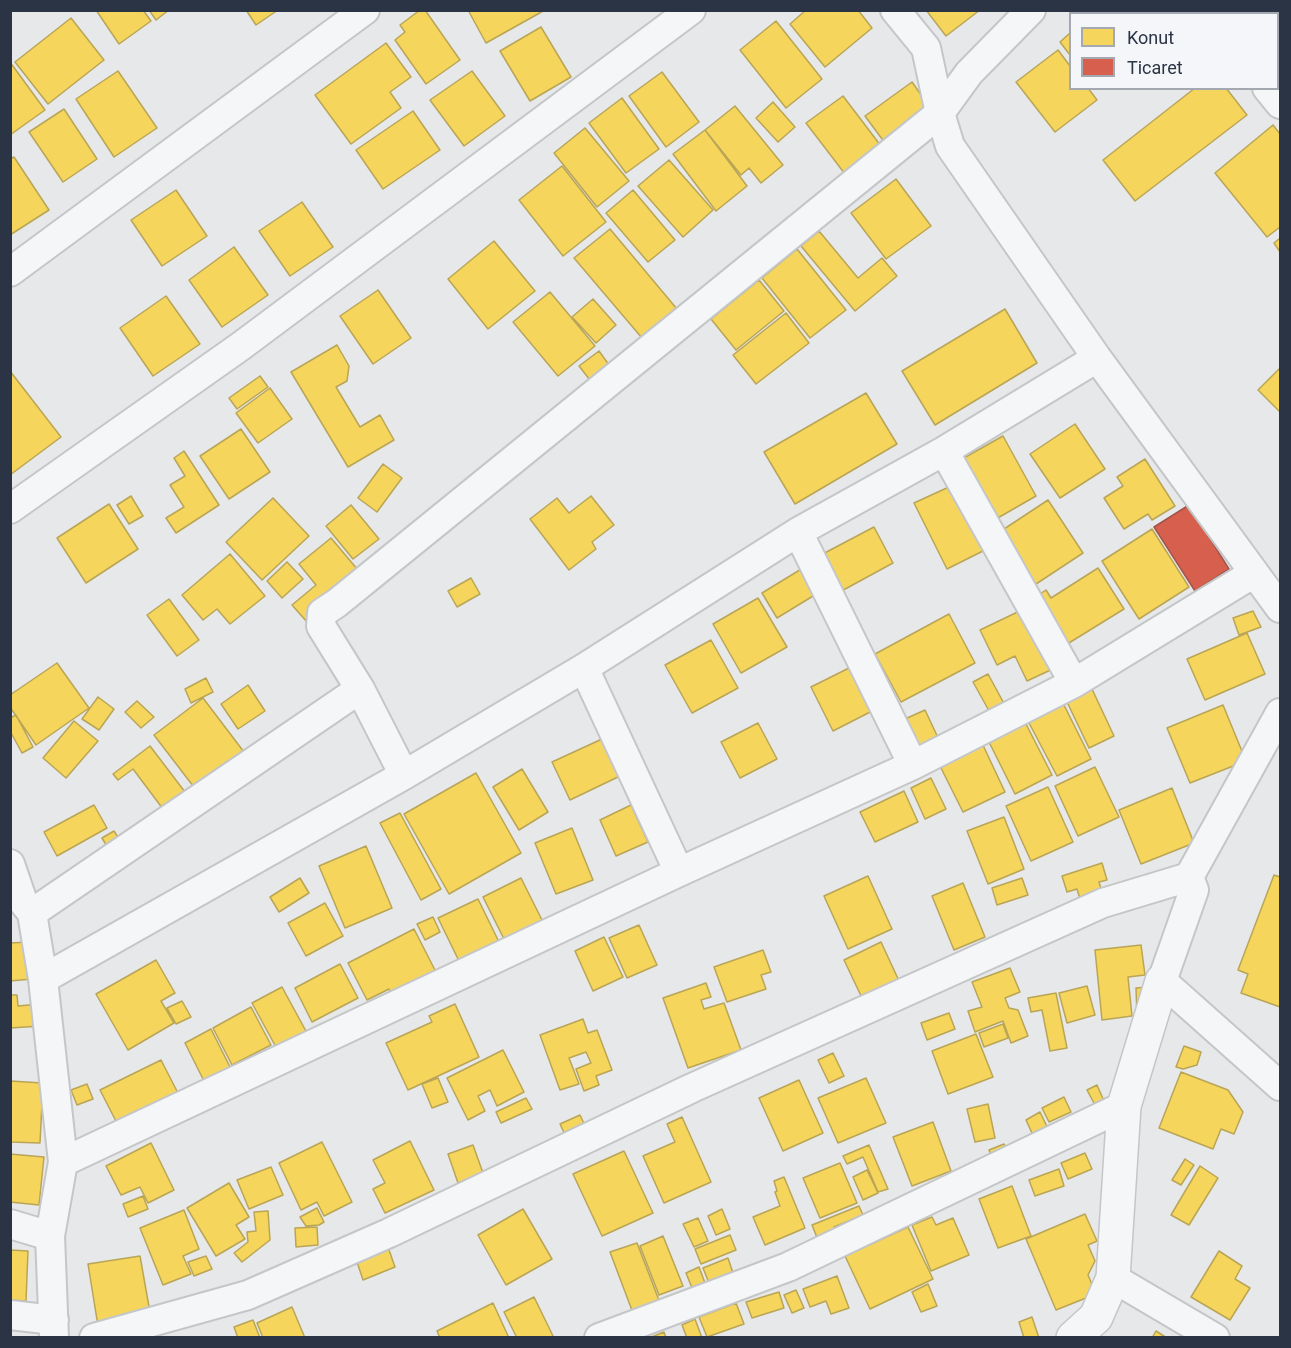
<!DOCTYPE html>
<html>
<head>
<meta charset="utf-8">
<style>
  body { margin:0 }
  #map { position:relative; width:1291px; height:1348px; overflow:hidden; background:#e6e8ea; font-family:Roboto,sans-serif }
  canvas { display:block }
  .frame { position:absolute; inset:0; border:12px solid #2b3445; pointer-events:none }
  .legend { position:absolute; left:1069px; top:12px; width:210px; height:78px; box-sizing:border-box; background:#f4f6f9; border:2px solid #a4a8b1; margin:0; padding:8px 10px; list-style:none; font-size:18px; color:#2b3445 }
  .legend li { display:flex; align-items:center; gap:12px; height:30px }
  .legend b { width:30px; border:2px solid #a4a8b1 }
</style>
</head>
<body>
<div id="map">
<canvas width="1291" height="1348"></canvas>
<div class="frame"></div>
<ul class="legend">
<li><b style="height:16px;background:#f6d55c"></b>Konut</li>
<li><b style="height:16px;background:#d6604d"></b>Ticaret</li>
</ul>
</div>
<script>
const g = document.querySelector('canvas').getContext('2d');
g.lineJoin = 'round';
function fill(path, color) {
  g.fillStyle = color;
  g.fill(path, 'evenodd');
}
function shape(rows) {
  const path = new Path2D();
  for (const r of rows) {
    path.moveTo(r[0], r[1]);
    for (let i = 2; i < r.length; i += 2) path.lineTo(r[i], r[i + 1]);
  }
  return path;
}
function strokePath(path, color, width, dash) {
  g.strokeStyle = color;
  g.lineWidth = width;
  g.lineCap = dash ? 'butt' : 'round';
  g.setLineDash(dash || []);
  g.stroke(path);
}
const homes = shape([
  [96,10,143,10,151,21,119,44,96,10],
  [149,10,169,10,156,20,149,10],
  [246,10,278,10,256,25,246,10],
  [420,10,425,10,460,60,426,84,395,40,405,32,400,25,420,10],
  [468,10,545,10,486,43,468,10],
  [806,10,858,10,872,28,825,67,790,24,806,10],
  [926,10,980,10,946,36,926,10],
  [1107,10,1131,10,1128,14,1110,14,1107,10],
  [1138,10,1171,10,1174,14,1135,14,1138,10],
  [1251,10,1280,10,1280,16,1278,18,1278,14,1254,14,1251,10],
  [71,18,104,60,48,104,15,62,71,18],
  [776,21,822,79,786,108,740,50,776,21],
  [541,27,571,77,530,101,500,51,541,27],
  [1070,33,1070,55,1060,42,1070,33],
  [386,43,411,77,390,92,401,108,351,144,315,95,386,43],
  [1058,50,1070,66,1070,88,1088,88,1097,100,1055,132,1016,82,1058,50],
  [10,62,45,110,10,135,10,62],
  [118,71,157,128,114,157,76,99,118,71],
  [472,71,505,116,464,146,430,100,472,71],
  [662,72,699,122,666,147,629,96,662,72],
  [912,82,931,109,885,143,865,116,912,82],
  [1195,88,1226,88,1247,115,1135,201,1103,160,1195,88],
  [843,96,881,146,845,174,806,123,843,96],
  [622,98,659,149,626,173,589,123,622,98],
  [773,102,795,127,778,142,756,118,773,102],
  [735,106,783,165,761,183,749,168,741,175,705,130,735,106],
  [64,109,97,159,63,182,29,132,64,109],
  [413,111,440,150,383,189,356,150,413,111],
  [1273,125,1280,134,1280,227,1267,237,1215,173,1273,125],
  [585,128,629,181,597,207,554,153,585,128],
  [705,130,747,186,716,211,673,154,705,130],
  [14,157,49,210,10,235,10,159,14,157],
  [669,160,713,210,683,237,638,186,669,160],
  [562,166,606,222,563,256,519,200,562,166],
  [896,179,931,226,886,259,851,213,896,179],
  [176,190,207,236,162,266,131,220,176,190],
  [633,190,675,240,648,262,606,213,633,190],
  [302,202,333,247,290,276,259,231,302,202],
  [610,229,677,309,642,338,574,258,610,229],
  [819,231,858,278,882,258,897,276,855,311,801,246,819,231],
  [1280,238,1280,252,1274,243,1280,238],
  [494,241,535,291,488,329,448,279,494,241],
  [234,247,268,295,222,327,189,280,234,247],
  [797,249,846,310,810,338,762,278,797,249],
  [759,280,784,311,736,350,711,319,759,280],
  [378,290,411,338,373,364,340,316,378,290],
  [550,292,595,346,558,376,513,322,550,292],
  [166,296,200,344,153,376,120,328,166,296],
  [593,299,616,325,596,343,572,317,593,299],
  [1005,309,1037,363,935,425,902,371,1005,309],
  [786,313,809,343,756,384,733,355,786,313],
  [337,345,349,366,347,381,336,387,360,427,380,415,394,440,348,467,291,372,337,345],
  [599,351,612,369,593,384,579,366,599,351],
  [1280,368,1280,412,1258,390,1280,368],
  [10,371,61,437,10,475,10,371],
  [260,376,268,387,237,409,229,398,260,376],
  [270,388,292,419,258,443,236,413,270,388],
  [866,393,897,444,795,504,764,452,866,393],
  [1075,424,1105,469,1060,498,1030,454,1075,424],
  [241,429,270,472,229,499,200,456,241,429],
  [1003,436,1036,496,996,519,962,459,1003,436],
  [184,451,219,505,176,533,166,518,184,507,170,485,185,476,174,458,184,451],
  [1145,459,1175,506,1152,520,1148,514,1124,529,1104,498,1123,486,1117,477,1145,459],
  [383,464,402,478,377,512,358,498,383,464],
  [951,486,983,551,947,569,914,503,951,486],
  [131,496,143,516,129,524,117,505,131,496],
  [591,496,614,525,592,542,596,549,569,570,530,519,557,498,569,513,591,496],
  [273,498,309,536,262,580,226,542,273,498],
  [1048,500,1083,553,1033,586,998,533,1048,500],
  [109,504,138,549,86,583,57,538,109,504],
  [351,505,379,539,353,559,326,526,351,505],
  [874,527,893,563,836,594,817,557,874,527],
  [1152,529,1189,587,1139,619,1102,561,1152,529],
  [331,538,363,576,307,622,292,605,316,585,299,564,331,538],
  [230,554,265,596,230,624,217,609,203,620,182,595,230,554],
  [287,562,303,579,282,598,267,581,287,562],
  [803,568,818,593,777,618,762,593,803,568],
  [1098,568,1124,609,1064,646,1034,598,1046,590,1051,598,1098,568],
  [471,578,480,594,457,607,448,591,471,578],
  [758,598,787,647,741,673,713,624,758,598],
  [169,599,199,640,177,656,147,615,169,599],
  [1028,607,1057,667,1027,681,1015,656,997,665,980,630,1028,607],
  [1253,611,1261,627,1239,635,1233,618,1253,611],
  [949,614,975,663,901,702,875,654,949,614],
  [1247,633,1265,674,1205,700,1187,659,1247,633],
  [711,640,738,688,692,713,665,665,711,640],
  [57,663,89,708,36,745,10,707,10,695,57,663],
  [855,665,878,708,833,731,811,687,855,665],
  [988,674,1007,709,993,718,973,682,988,674],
  [206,678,213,692,191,703,185,689,206,678],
  [248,685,265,711,238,729,221,704,248,685],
  [1092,689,1114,736,1089,748,1067,702,1092,689],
  [98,697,114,709,99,730,82,719,98,697],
  [203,698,244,752,200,795,154,735,203,698],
  [137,701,154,717,141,728,125,712,137,701],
  [1063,703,1091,759,1057,776,1028,721,1063,703],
  [1223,705,1246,761,1190,783,1167,728,1223,705],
  [925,710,941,744,921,753,905,719,925,710],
  [16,715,33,747,22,753,10,731,10,718,16,715],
  [74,721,98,741,66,778,43,758,74,721],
  [1025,722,1052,775,1015,794,988,740,1025,722],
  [758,723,777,759,740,778,721,742,758,723],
  [602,739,620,776,570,800,552,762,602,739],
  [981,741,1005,792,963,812,938,762,981,741],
  [150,746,185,792,163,809,133,769,118,780,113,774,150,746],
  [1095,767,1119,817,1078,836,1055,786,1095,767],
  [522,769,548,812,519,830,493,787,522,769],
  [476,773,521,853,449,894,404,814,476,773],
  [931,778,946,809,925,819,911,788,931,778],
  [1048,787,1073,842,1031,861,1006,806,1048,787],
  [1172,788,1194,843,1141,864,1119,810,1172,788],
  [904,791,918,822,875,842,860,812,904,791],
  [94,805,107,828,57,856,44,832,94,805],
  [631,805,648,842,616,856,600,820,631,805],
  [400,813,441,889,421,900,380,823,400,813],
  [1004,817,1024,869,988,884,967,831,1004,817],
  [572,828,593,880,556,894,535,843,572,828],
  [114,831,123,845,111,853,102,838,114,831],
  [366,846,392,908,345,928,319,866,366,846],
  [1102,863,1107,880,1099,882,1102,892,1080,899,1077,889,1067,892,1062,876,1102,863],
  [1274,875,1280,877,1280,1007,1241,993,1248,974,1238,970,1274,875],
  [868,876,892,929,848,949,824,896,868,876],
  [300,878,309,893,279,912,270,897,300,878],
  [521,878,543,922,505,941,483,897,521,878],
  [1022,878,1028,895,997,905,992,888,1022,878],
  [963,883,985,937,954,950,932,896,963,883],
  [478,899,499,942,459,961,438,918,478,899],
  [325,903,343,936,306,956,288,923,325,903],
  [433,917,440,932,425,940,417,924,433,917],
  [639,925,657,965,627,978,609,938,639,925],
  [414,929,438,976,394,998,389,989,367,1000,348,963,414,929],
  [604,937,623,977,593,991,575,951,604,937],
  [29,942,32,979,10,981,10,943,29,942],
  [881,942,900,983,863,1000,844,960,881,942],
  [1141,945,1145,975,1128,977,1132,1016,1102,1020,1095,950,1141,945],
  [763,950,771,972,761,975,766,989,727,1002,714,967,763,950],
  [156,960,175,993,161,1001,174,1023,128,1050,96,994,156,960],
  [340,964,358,998,312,1022,295,988,340,964],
  [1010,968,1020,992,1005,998,1009,1008,1018,1010,1028,1036,1011,1043,1003,1021,975,1032,968,1011,982,1007,972,982,1010,968],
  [706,983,711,997,701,1000,704,1009,724,1003,741,1050,688,1068,663,998,706,983],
  [1087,986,1095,1015,1067,1023,1059,993,1087,986],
  [282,987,307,1033,277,1049,252,1003,282,987],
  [1149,987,1137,1017,1136,988,1149,987],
  [1056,993,1067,1048,1050,1051,1042,1010,1031,1012,1028,998,1056,993],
  [10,995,17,995,18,1006,40,1004,41,1026,10,1028,10,995],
  [182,1001,191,1017,176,1024,167,1008,182,1001],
  [455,1004,479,1057,408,1090,386,1043,432,1022,429,1016,455,1004],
  [251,1007,271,1045,232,1065,213,1028,251,1007],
  [949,1013,955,1029,927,1040,921,1023,949,1013],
  [583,1019,588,1033,597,1030,612,1070,596,1076,599,1085,584,1091,576,1069,591,1063,586,1052,569,1058,579,1084,560,1090,540,1035,583,1019],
  [1003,1024,1008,1038,984,1047,979,1033,1003,1024],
  [211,1029,230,1067,204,1081,185,1043,211,1029],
  [976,1034,993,1077,948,1094,932,1051,976,1034],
  [1184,1046,1201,1052,1197,1065,1183,1069,1176,1067,1184,1046],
  [503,1050,524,1092,497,1106,490,1090,478,1096,485,1111,468,1120,447,1078,503,1050],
  [833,1053,844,1076,829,1083,818,1060,833,1053],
  [161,1060,181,1099,120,1129,100,1090,161,1060],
  [1181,1072,1228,1090,1243,1112,1234,1134,1221,1129,1213,1149,1159,1128,1181,1072],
  [438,1078,448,1102,432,1108,422,1084,438,1078],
  [866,1078,886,1123,838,1143,818,1098,866,1078],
  [799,1080,823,1133,783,1151,759,1098,799,1080],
  [10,1081,43,1083,40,1143,10,1142,10,1081],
  [87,1084,93,1099,77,1105,71,1090,87,1084],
  [1097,1085,1104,1101,1095,1105,1087,1090,1097,1085],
  [1064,1097,1071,1112,1049,1122,1042,1108,1064,1097],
  [526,1098,532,1109,501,1123,496,1112,526,1098],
  [988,1104,995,1138,975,1142,967,1109,988,1104],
  [1040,1112,1051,1135,1036,1142,1026,1120,1040,1112],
  [580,1115,587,1130,567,1139,560,1124,580,1115],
  [682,1117,711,1182,664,1203,643,1156,675,1142,667,1124,682,1117],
  [933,1122,951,1171,912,1186,893,1137,933,1122],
  [410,1141,434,1190,385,1213,373,1189,385,1183,373,1160,410,1141],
  [322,1142,352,1202,324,1216,317,1202,301,1210,279,1163,322,1142],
  [151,1143,174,1190,148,1203,140,1187,121,1195,106,1166,151,1143],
  [1004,1144,1010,1157,994,1163,989,1150,1004,1144],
  [473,1145,483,1173,458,1183,448,1154,473,1145],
  [869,1145,888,1189,878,1192,863,1157,847,1164,843,1156,869,1145],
  [624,1151,653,1213,602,1236,573,1174,624,1151],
  [1085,1153,1092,1169,1068,1179,1061,1163,1085,1153],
  [10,1154,44,1157,39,1205,10,1202,10,1154],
  [1185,1159,1194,1165,1181,1185,1172,1180,1185,1159],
  [840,1163,857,1203,820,1218,803,1178,840,1163],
  [1200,1166,1218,1178,1189,1225,1171,1215,1200,1166],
  [271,1167,283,1195,249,1209,237,1180,271,1167],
  [1059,1169,1064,1186,1035,1196,1029,1180,1059,1169],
  [867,1170,878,1193,863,1200,853,1177,867,1170],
  [784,1177,805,1228,765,1245,753,1217,780,1206,775,1192,777,1191,774,1181,784,1177],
  [229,1183,249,1217,236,1225,245,1239,216,1256,187,1208,229,1183],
  [1012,1186,1031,1236,998,1248,979,1199,1012,1186],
  [143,1196,148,1209,128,1217,123,1204,143,1196],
  [859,1206,863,1215,834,1227,836,1233,818,1240,812,1225,859,1206],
  [317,1208,324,1222,319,1225,306,1226,300,1217,317,1208],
  [523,1209,552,1259,506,1285,478,1235,523,1209],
  [722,1209,730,1229,716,1235,708,1216,722,1209],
  [184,1210,199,1249,183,1256,191,1274,163,1285,140,1228,184,1210],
  [268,1211,270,1240,242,1262,234,1253,248,1242,247,1232,256,1231,254,1212,268,1211],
  [1085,1214,1097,1241,1088,1245,1095,1261,1088,1275,1096,1294,1056,1310,1026,1239,1085,1214],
  [932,1217,936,1225,953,1218,969,1255,931,1271,912,1225,932,1217],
  [698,1218,708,1241,694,1247,683,1224,698,1218],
  [317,1227,318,1245,296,1247,295,1228,317,1227],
  [908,1227,933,1279,870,1309,845,1256,908,1227],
  [730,1235,736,1250,701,1264,695,1249,730,1235],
  [663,1236,683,1286,659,1295,640,1246,663,1236],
  [637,1243,660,1303,633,1313,610,1252,637,1243],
  [388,1247,395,1267,363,1280,356,1259,388,1247],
  [10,1250,28,1251,26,1301,10,1300,10,1250],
  [1219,1251,1242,1266,1235,1279,1250,1288,1230,1320,1191,1297,1219,1251],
  [140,1256,151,1318,98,1326,88,1264,140,1256],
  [206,1256,212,1269,194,1276,188,1262,206,1256],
  [728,1258,733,1273,709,1283,703,1268,728,1258],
  [699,1267,705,1283,692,1288,686,1273,699,1267],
  [837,1276,849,1308,831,1314,826,1301,810,1307,803,1289,837,1276],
  [928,1284,937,1306,921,1312,912,1292,928,1284],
  [796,1290,804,1308,792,1313,784,1295,796,1290],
  [779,1292,784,1308,752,1318,746,1302,779,1292],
  [534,1297,554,1338,517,1338,504,1312,534,1297],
  [493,1303,509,1338,440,1338,437,1331,493,1303],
  [736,1303,744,1324,707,1337,699,1317,736,1303],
  [292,1307,305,1338,263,1338,257,1323,292,1307],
  [1032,1317,1039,1338,1024,1338,1019,1322,1032,1317],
  [695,1319,702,1338,687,1338,682,1325,695,1319],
  [253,1320,260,1338,238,1338,234,1327,253,1320],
  [1156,1331,1167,1338,1152,1338,1156,1331],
  [664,1332,666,1338,649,1338,664,1332]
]);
const shops = shape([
  [1189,505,1229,569,1195,591,1154,527,1189,505]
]);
const minor = shape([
  [895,10,926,48,940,113,950,146,1097,358,1280,608],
  [1202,10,1205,14],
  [1267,88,1280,104],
  [10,272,365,10],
  [944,451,1074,683],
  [10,509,241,346,691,10],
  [798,532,913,765],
  [584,668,679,872],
  [1280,713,1189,877,1194,890,1162,981,1280,1086],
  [404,775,360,689,321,626,322,613,337,603,940,113,969,73,1031,10],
  [10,864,23,902,32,913,43,979,63,1162,50,1236,54,1338],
  [32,913,360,689],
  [43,979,404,775,584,668,798,532,944,451,1097,358],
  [63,1162,679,872,913,765,1074,683,1254,573],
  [10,1224,50,1236],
  [1113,1278,1215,1338],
  [10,1315,54,1320],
  [94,1338,248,1295,389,1233,692,1088,1103,903,1189,877],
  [599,1338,788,1267,1124,1106]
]);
const tertiary = shape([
  [1073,1338,1096,1317,1113,1278,1124,1106,1162,981]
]);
fill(homes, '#f6d55c');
strokePath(homes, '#b9a555', 1.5);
fill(shops, '#d6604d');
strokePath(shops, '#a3534b', 1.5);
strokePath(minor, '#c4c6c8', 32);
strokePath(tertiary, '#c4c6c8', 36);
strokePath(minor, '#f5f6f7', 28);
strokePath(tertiary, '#f5f6f7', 33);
</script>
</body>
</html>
